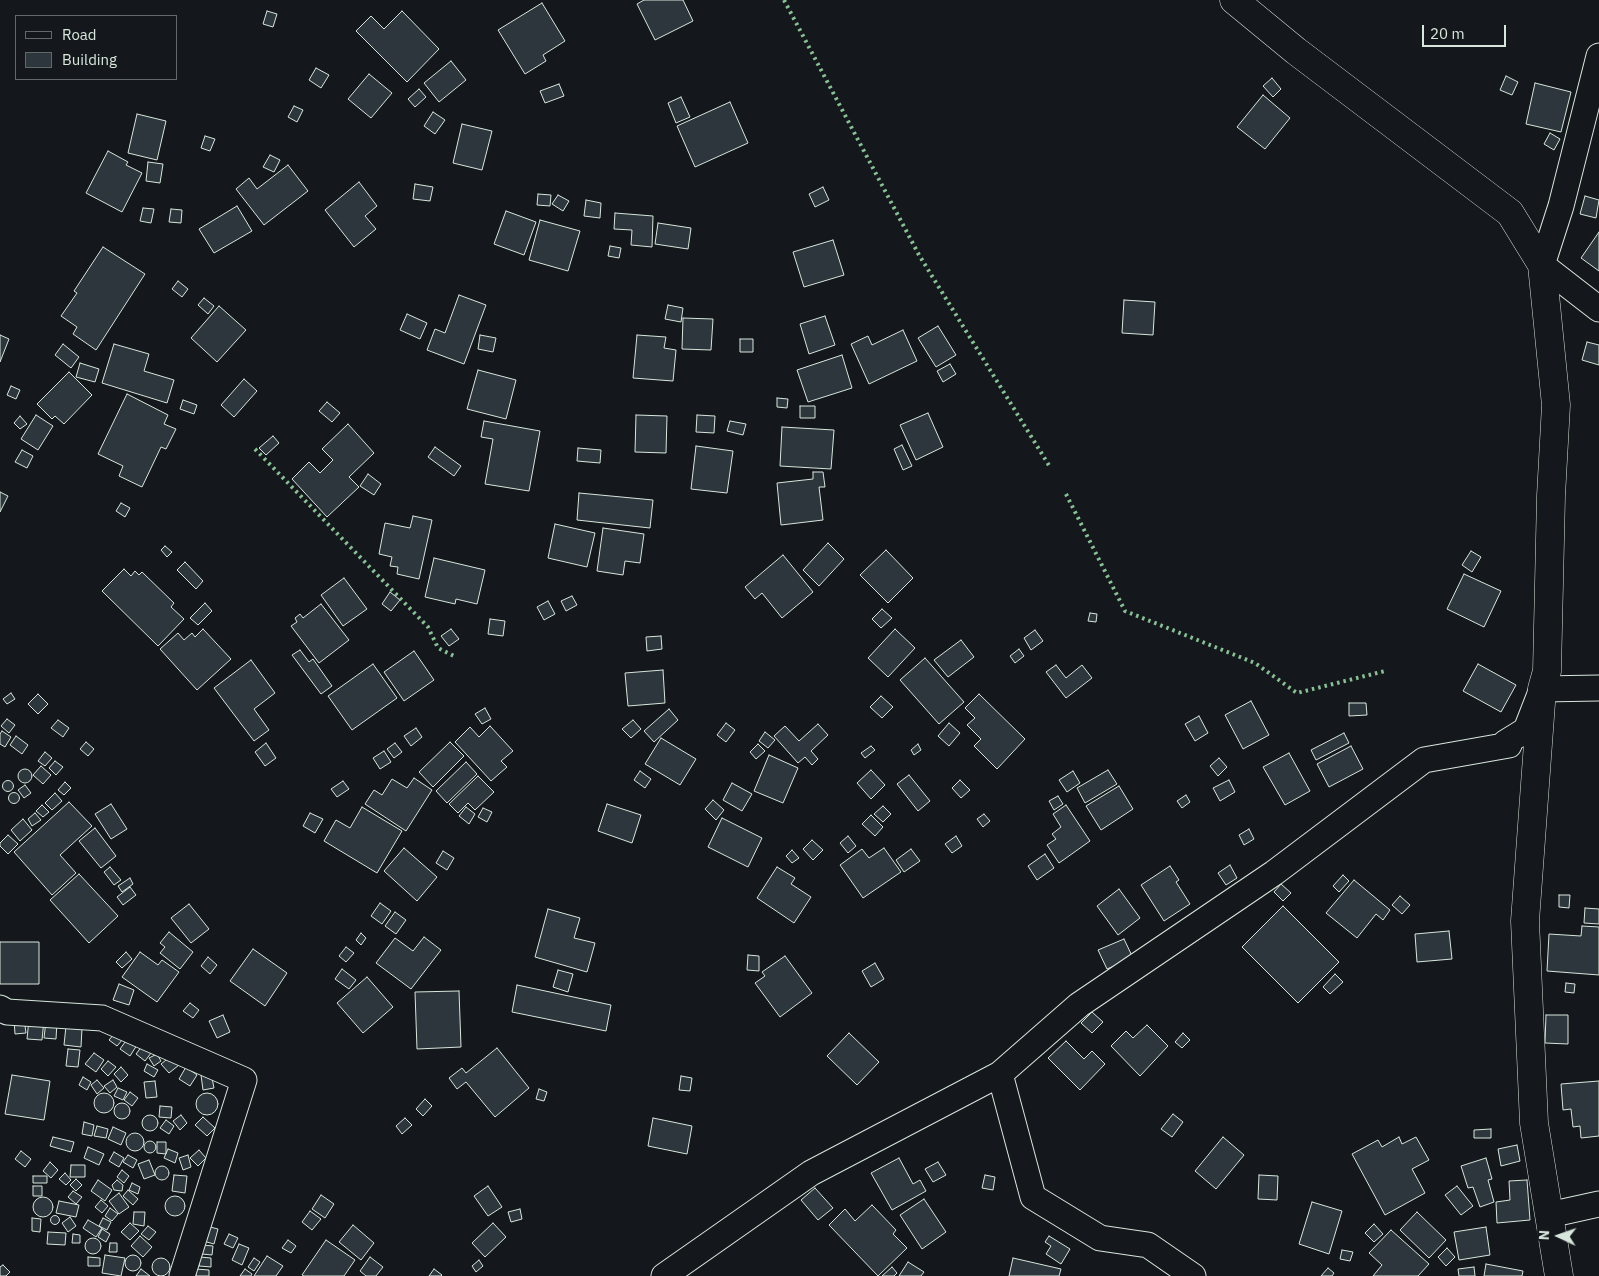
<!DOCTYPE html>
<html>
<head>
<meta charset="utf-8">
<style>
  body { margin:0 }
  #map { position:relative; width:1599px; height:1276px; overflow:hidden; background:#14181c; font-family:"IBM Plex Sans",sans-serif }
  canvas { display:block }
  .legend { position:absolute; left:15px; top:15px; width:162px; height:65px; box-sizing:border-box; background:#14181c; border:1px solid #626a69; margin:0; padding:6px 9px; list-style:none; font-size:15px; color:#d8e6dc }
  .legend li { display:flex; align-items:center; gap:10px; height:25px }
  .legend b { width:25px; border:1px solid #626a69 }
  .north { position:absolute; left:1534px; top:1211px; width:50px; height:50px; -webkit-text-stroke:4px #14181c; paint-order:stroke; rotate:273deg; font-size:14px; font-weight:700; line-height:20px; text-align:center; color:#d8e6dc }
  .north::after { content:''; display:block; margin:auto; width:18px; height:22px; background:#d8e6dc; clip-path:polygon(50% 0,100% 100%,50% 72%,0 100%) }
  .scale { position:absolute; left:1422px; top:25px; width:84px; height:22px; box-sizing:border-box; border:2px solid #d8e6dc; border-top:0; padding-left:6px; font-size:15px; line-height:18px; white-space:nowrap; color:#d8e6dc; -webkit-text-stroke:4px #14181c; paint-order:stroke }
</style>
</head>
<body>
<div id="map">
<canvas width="1599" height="1276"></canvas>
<ul class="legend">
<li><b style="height:6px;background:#14181c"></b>Road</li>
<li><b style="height:14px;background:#2c363c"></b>Building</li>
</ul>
<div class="north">N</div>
<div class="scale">20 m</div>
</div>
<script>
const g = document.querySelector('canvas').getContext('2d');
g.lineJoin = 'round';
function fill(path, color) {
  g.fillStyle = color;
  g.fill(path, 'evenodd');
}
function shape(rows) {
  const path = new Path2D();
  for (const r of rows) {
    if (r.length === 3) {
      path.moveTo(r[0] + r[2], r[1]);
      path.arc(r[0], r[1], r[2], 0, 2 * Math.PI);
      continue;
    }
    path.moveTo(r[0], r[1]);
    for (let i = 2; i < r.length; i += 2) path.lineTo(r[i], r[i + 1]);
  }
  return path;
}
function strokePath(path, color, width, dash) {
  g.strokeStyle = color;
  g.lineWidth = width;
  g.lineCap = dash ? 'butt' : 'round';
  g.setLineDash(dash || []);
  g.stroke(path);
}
const building = shape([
  [644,0,683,0,693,21,655,40,637,4,644,0],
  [542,3,565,41,543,55,546,61,525,74,498,30,542,3],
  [267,11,277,14,273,27,263,24,267,11],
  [402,11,439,49,407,82,356,31,371,16,384,29,402,11],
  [451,61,466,80,439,102,424,83,451,61],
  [316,68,329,75,321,88,309,80,316,68],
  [369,74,392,93,371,118,348,99,369,74],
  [1506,76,1518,82,1512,95,1500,90,1506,76],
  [1272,78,1281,89,1273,97,1263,86,1272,78],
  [1535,83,1571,92,1561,132,1526,124,1535,83],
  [559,84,564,96,545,103,540,91,559,84],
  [419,89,426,97,415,107,408,99,419,89],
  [1263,95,1290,118,1265,149,1237,127,1263,95],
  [681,97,690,117,676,123,668,103,681,97],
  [730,102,748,143,695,167,677,126,730,102],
  [294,106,303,110,297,122,288,117,294,106],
  [433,112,445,120,435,134,424,126,433,112],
  [137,114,166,121,157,160,128,153,137,114],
  [462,124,492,131,482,170,453,163,462,124],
  [1550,133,1560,139,1554,150,1544,144,1550,133],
  [205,136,215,139,210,151,201,148,205,136],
  [108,151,128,162,126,165,142,173,122,212,86,193,108,151],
  [270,155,280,160,274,172,263,167,270,155],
  [148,162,163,164,160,183,146,181,148,162],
  [288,165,308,191,264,225,236,189,249,178,257,189,288,165],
  [359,182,377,206,365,216,376,229,354,247,325,210,359,182],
  [415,184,433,187,430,201,413,199,415,184],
  [823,187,829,200,815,207,809,194,823,187],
  [538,194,551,195,550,206,537,205,538,194],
  [558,195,569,201,563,211,552,204,558,195],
  [1585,196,1599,200,1596,218,1580,214,1585,196],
  [586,200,601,203,600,218,584,216,586,200],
  [237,206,252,231,214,253,199,229,237,206],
  [143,208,154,209,151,223,140,221,143,208],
  [171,209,182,210,181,223,169,222,171,209],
  [506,211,536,222,524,255,494,244,506,211],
  [615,213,653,216,652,247,631,245,632,230,614,229,615,213],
  [540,220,580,231,568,271,529,260,540,220],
  [658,223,691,228,688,249,655,244,658,223],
  [1599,232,1599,271,1581,258,1599,232],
  [833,240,844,275,804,287,793,252,833,240],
  [610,246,621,248,619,258,608,256,610,246],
  [103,247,145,274,96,350,73,334,77,327,61,316,77,293,74,291,103,247],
  [178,281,188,289,182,297,172,289,178,281],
  [459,295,486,305,464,364,427,350,435,329,445,333,459,295],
  [204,298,214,306,208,314,198,305,204,298],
  [1124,300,1155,302,1153,335,1122,333,1124,300],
  [668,305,683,308,681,322,665,319,668,305],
  [219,306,246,330,217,362,191,338,219,306],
  [407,314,427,323,420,339,400,330,407,314],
  [825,316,835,345,809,354,800,324,825,316],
  [683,318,713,319,711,350,682,349,683,318],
  [938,326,956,355,936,367,918,338,938,326],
  [903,330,917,361,869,384,851,344,868,336,872,345,903,330],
  [0,335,9,339,0,362,0,335],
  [480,335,496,338,493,352,478,349,480,335],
  [637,335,666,337,664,348,676,350,673,381,633,378,637,335],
  [740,339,753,339,753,352,740,352,740,339],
  [1587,342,1599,345,1599,365,1582,360,1587,342],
  [63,344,79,357,71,368,55,355,63,344],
  [114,344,149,354,144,371,174,380,167,403,102,383,114,344],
  [842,355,852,388,808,402,797,370,842,355],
  [80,363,99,369,95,382,76,377,80,363],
  [950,364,956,374,943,382,937,371,950,364],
  [478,370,516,380,506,419,467,409,478,370],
  [69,372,92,395,64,424,55,416,52,419,37,404,69,372],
  [244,379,257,391,234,417,221,405,244,379],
  [11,386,20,390,16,399,7,395,11,386],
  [127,394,168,415,164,424,176,429,166,449,161,447,142,487,119,476,123,466,98,454,127,394],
  [777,398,788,399,787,408,777,407,777,398],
  [183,400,197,405,194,414,180,409,183,400],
  [327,402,340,413,332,422,319,411,327,402],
  [800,406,815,406,815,418,800,418,800,406],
  [928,413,943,447,916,460,900,425,928,413],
  [36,415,53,426,38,450,21,439,36,415],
  [636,415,667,416,666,453,635,452,636,415],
  [697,415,715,416,714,433,696,432,697,415],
  [20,416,27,424,20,429,14,423,20,416],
  [484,421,540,431,529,491,485,484,493,439,481,437,484,421],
  [730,421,746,424,743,435,727,431,730,421],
  [348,424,374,453,349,477,359,487,327,517,292,479,309,462,320,473,333,460,322,449,348,424],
  [782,427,834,430,831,469,780,466,782,427],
  [273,436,279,443,266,455,259,448,273,436],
  [902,445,912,466,903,470,894,449,902,445],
  [696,446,733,451,727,493,691,489,696,446],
  [435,447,461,466,454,476,428,457,435,447],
  [578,448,601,450,600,463,577,461,578,448],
  [22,450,33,456,27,468,15,462,22,450],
  [813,472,823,472,825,487,819,487,823,520,781,525,777,483,813,479,813,472],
  [368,474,381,484,374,495,360,486,368,474],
  [0,492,8,496,0,512,0,492],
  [579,493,653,500,650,528,577,520,579,493],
  [121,503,130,508,125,517,116,511,121,503],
  [413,516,432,520,419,579,397,574,398,567,390,566,392,557,379,554,385,523,410,528,413,516],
  [555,524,595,533,587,567,548,558,555,524],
  [603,528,644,534,640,563,625,561,623,575,597,571,603,528],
  [828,543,844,559,819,586,803,570,828,543],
  [165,546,172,552,167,557,161,550,165,546],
  [886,550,913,578,888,603,860,575,886,550],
  [1471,551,1481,557,1472,572,1462,565,1471,551],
  [783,555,813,592,782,618,762,593,755,599,745,587,783,555],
  [434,558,485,570,477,604,456,599,455,604,425,597,434,558],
  [185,562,203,581,196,589,177,570,185,562],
  [124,569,131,576,135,571,139,575,142,572,174,603,171,607,184,619,158,646,102,591,124,569],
  [1464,574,1501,591,1484,627,1447,609,1464,574],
  [344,578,367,609,343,626,321,595,344,578],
  [390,592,400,600,391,611,382,604,390,592],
  [572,596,577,605,566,611,561,601,572,596],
  [548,601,555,614,544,620,537,607,548,601],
  [205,603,212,611,198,625,190,618,205,603],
  [321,604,349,640,319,663,291,626,297,622,295,618,300,614,303,618,321,604],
  [882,609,892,618,881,628,872,619,882,609],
  [1090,613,1097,614,1096,622,1088,621,1090,613],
  [490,619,505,621,503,636,488,634,490,619],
  [203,629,231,659,197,690,160,649,178,633,184,640,192,633,195,637,203,629],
  [451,629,459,639,449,646,441,636,451,629],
  [895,629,915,648,888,677,868,658,895,629],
  [1035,630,1043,641,1031,650,1024,638,1035,630],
  [661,636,662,649,647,651,646,637,661,636],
  [961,640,974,657,948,677,934,660,961,640],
  [1019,649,1024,656,1015,663,1010,656,1019,649],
  [300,650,309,662,313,659,332,686,321,694,292,655,300,650],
  [414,651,434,680,404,701,384,672,414,651],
  [925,658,964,702,939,724,900,680,925,658],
  [251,660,275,693,254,709,269,730,254,741,214,688,251,660],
  [373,664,397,698,352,730,328,696,373,664],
  [1478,664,1516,685,1501,712,1463,691,1478,664],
  [1056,665,1066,678,1082,665,1092,678,1066,698,1046,672,1056,665],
  [663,670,665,703,628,706,625,673,663,670],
  [11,693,15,699,7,704,3,699,11,693],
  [38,694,48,704,38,714,28,704,38,694],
  [979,694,1025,739,997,769,974,746,981,739,967,725,975,718,965,708,979,694],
  [881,696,893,707,882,718,870,707,881,696],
  [1251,701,1269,735,1243,749,1225,715,1251,701],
  [1349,703,1366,703,1367,715,1349,716,1349,703],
  [485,708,491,719,482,724,475,714,485,708],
  [669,709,678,720,654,742,644,731,669,709],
  [1199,716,1208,733,1195,741,1185,724,1199,716],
  [7,719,15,725,9,733,1,726,7,719],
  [58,720,69,728,63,737,51,728,58,720],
  [633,720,641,729,631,738,622,729,633,720],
  [726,723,735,730,726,742,717,735,726,723],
  [949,723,960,733,949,746,938,736,949,723],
  [818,724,828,735,811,751,818,759,812,765,805,757,798,763,774,736,785,726,799,741,818,724],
  [490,726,513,751,501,761,507,767,491,781,455,742,470,727,479,737,490,726],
  [416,728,422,737,411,746,404,736,416,728],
  [2,731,11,737,5,747,0,744,0,734,2,731],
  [765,732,775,740,768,748,759,741,765,732],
  [1344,733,1349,743,1316,760,1311,750,1344,733],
  [16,736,28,745,22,754,10,745,16,736],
  [661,738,696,759,680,785,645,764,661,738],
  [86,742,94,749,88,756,80,749,86,742],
  [450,742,464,756,433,787,419,772,450,742],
  [266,743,276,758,265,766,255,752,266,743],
  [395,743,402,752,394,758,387,749,395,743],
  [758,744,765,751,756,759,750,752,758,744],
  [918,744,921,750,914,755,911,750,918,744],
  [871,746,875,750,865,758,861,753,871,746],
  [1351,746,1363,769,1329,787,1317,764,1351,746],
  [384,751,391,762,380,769,373,758,384,751],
  [45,752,52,758,45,766,38,761,45,752],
  [1289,753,1310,791,1285,805,1263,767,1289,753],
  [769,755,798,768,783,803,754,791,769,755],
  [1219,758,1227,767,1218,776,1210,766,1219,758],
  [55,761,63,767,56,775,49,768,55,761],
  [466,762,477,774,447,803,436,791,466,762],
  [41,766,51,775,43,784,33,775,41,766],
  [25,776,7],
  [871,770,885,785,871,799,857,783,871,770],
  [1108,770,1117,784,1085,803,1077,788,1108,770],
  [640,771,651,779,645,788,634,780,640,771],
  [1073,771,1080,783,1067,792,1059,780,1073,771],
  [909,775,930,801,918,811,897,784,909,775],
  [478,776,494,792,475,810,468,803,458,813,449,804,478,776],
  [414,778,432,790,406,831,365,804,374,790,382,795,392,779,407,788,414,778],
  [960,780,970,790,961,798,952,788,960,780],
  [1229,780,1235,792,1220,801,1213,788,1229,780],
  [8,786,5.5],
  [343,781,349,789,337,797,331,789,343,781],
  [65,782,71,788,64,795,58,790,65,782],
  [732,783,752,794,742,811,723,800,732,783],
  [25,785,31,793,24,798,18,790,25,785],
  [1119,786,1133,809,1101,830,1086,806,1119,786],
  [14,798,5.5],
  [55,793,62,801,52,810,45,803,55,793],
  [1186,795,1190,802,1182,808,1177,801,1186,795],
  [1058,796,1063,804,1054,810,1049,801,1058,796],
  [713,800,724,810,716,820,705,809,713,800],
  [69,802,92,826,60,855,76,873,52,895,14,852,69,802],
  [111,804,127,829,111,839,95,814,111,804],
  [607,804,641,815,632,843,598,831,607,804],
  [42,805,49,812,43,817,36,811,42,805],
  [1066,805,1090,841,1059,863,1047,845,1056,839,1052,834,1061,827,1053,814,1066,805],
  [883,806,891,814,883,822,874,814,883,806],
  [362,807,402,831,377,873,324,841,336,820,350,828,362,807],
  [466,807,475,814,469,824,459,816,466,807],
  [483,808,492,812,487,822,478,817,483,808],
  [35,813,41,820,32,826,28,819,35,813],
  [310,813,323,819,315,833,303,826,310,813],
  [984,814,990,821,983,827,977,819,984,814],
  [871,815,883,827,875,836,862,824,871,815],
  [722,818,762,838,748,867,708,847,722,818],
  [23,819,32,830,20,841,11,830,23,819],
  [95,828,116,856,101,868,79,841,95,828],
  [1249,829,1254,839,1244,845,1239,835,1249,829],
  [8,835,18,844,8,854,0,846,0,843,8,835],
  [848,836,856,846,848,853,840,843,848,836],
  [956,836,962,846,952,853,945,844,956,836],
  [812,840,823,850,813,860,803,849,812,840],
  [404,848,437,877,417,901,384,871,404,848],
  [884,848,901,872,863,898,840,865,862,849,869,858,884,848],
  [911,849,920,861,904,872,896,860,911,849],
  [792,850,799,858,792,863,786,856,792,850],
  [443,851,454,858,447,870,436,863,443,851],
  [1045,854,1054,868,1037,880,1028,866,1045,854],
  [1230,865,1237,878,1226,885,1218,873,1230,865],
  [1170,866,1179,880,1176,882,1190,904,1164,921,1141,885,1170,866],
  [110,867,121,880,114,885,104,872,110,867],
  [777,867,795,878,791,884,811,897,794,923,757,898,777,867],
  [79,874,118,916,89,943,50,900,79,874],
  [1343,875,1349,881,1339,892,1333,886,1343,875],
  [130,878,133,884,122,892,118,886,130,878],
  [1354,880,1390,910,1383,920,1376,914,1357,938,1326,913,1354,880],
  [1281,884,1291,893,1283,901,1274,892,1281,884],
  [130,887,136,895,123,905,117,897,130,887],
  [1119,889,1140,918,1118,935,1097,906,1119,889],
  [1559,895,1570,895,1569,908,1559,907,1559,895],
  [1400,896,1410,905,1402,914,1392,905,1400,896],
  [380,903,391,911,382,924,371,916,380,903],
  [189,904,209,929,191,943,171,918,189,904],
  [1283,906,1339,962,1298,1003,1242,947,1283,906],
  [1585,908,1599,909,1599,924,1584,923,1585,908],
  [548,909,580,918,574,938,595,943,587,972,535,957,548,909],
  [395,912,406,920,396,934,385,926,395,912],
  [1582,926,1599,927,1599,975,1547,971,1549,934,1581,936,1582,926],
  [1449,931,1452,959,1417,962,1415,934,1449,931],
  [169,932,193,952,180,969,160,953,165,947,160,943,169,932],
  [361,933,366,938,361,945,356,940,361,933],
  [424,937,441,950,411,989,376,963,395,938,413,951,424,937],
  [1124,939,1133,958,1107,969,1098,950,1124,939],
  [0,942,39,942,39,984,0,984,0,942],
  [346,947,354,953,346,962,339,956,346,947],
  [253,949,287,973,265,1006,230,981,253,949],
  [126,952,132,959,122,968,116,962,126,952],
  [140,952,158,965,162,960,179,972,157,1002,122,977,140,952],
  [748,955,759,956,759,971,747,970,748,955],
  [785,956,812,993,780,1017,755,983,765,976,762,972,785,956],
  [208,957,217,965,210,974,201,966,208,957],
  [875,963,884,979,871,987,862,971,875,963],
  [342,969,356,980,349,989,335,979,342,969],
  [558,970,573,974,568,992,553,987,558,970],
  [1335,974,1343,982,1330,994,1323,987,1335,974],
  [367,977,393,1007,363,1033,337,1003,367,977],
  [1566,983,1575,984,1574,993,1565,992,1566,983],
  [119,984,134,990,129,1005,113,1000,119,984],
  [517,985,611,1005,606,1031,512,1012,517,985],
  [459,991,461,1047,417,1049,415,992,459,991],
  [190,1003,199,1010,193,1018,183,1011,190,1003],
  [1092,1012,1103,1022,1092,1033,1081,1023,1092,1012],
  [223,1015,230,1032,217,1038,209,1021,223,1015],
  [1546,1015,1568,1015,1568,1044,1545,1043,1546,1015],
  [24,1018,26,1033,15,1034,14,1020,24,1018],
  [29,1019,44,1020,42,1040,27,1039,29,1019],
  [46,1021,57,1022,56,1039,44,1038,46,1021],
  [1147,1025,1168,1046,1140,1076,1111,1046,1126,1031,1133,1038,1147,1025],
  [66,1026,82,1028,81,1047,64,1045,66,1026],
  [115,1033,123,1039,117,1046,109,1040,115,1033],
  [849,1033,879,1062,857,1085,827,1056,849,1033],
  [1183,1033,1190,1040,1182,1048,1175,1042,1183,1033],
  [128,1038,137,1045,130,1056,120,1049,128,1038],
  [1066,1041,1084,1059,1092,1051,1105,1064,1080,1090,1048,1058,1066,1041],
  [142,1046,151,1053,145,1061,136,1054,142,1046],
  [497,1048,529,1088,495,1117,466,1082,457,1089,449,1078,462,1068,466,1073,497,1048],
  [68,1049,80,1050,78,1067,66,1066,68,1049],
  [94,1053,104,1060,96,1072,85,1064,94,1053],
  [157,1054,161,1061,154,1066,149,1058,157,1054],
  [171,1056,179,1065,169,1073,161,1064,171,1056],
  [108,1061,116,1067,108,1076,101,1069,108,1061],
  [147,1064,158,1070,154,1077,144,1071,147,1064],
  [121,1067,128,1075,121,1082,114,1074,121,1067],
  [186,1067,197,1075,190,1086,179,1079,186,1067],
  [211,1073,214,1088,203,1090,201,1075,211,1073],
  [12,1075,50,1081,44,1120,5,1114,12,1075],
  [681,1076,692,1078,690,1091,679,1090,681,1076],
  [83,1077,91,1082,87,1090,79,1085,83,1077],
  [97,1080,104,1088,97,1094,91,1085,97,1080],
  [113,1080,117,1087,110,1093,104,1086,113,1080],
  [155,1081,157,1097,146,1098,144,1082,155,1081],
  [1599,1081,1599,1136,1581,1138,1580,1126,1573,1127,1571,1109,1563,1110,1561,1084,1599,1081],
  [118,1088,127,1092,123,1100,114,1096,118,1088],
  [539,1089,547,1092,544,1101,536,1099,539,1089],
  [130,1092,138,1098,132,1106,124,1100,130,1092],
  [207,1104,11],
  [104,1103,10],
  [425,1099,432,1106,423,1116,416,1109,425,1099],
  [122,1111,8],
  [160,1106,172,1107,171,1118,159,1117,160,1106],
  [1173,1114,1183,1122,1172,1137,1161,1129,1173,1114],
  [181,1115,187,1123,180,1130,173,1121,181,1115],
  [150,1123,8],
  [203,1117,215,1128,207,1136,195,1125,203,1117],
  [405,1118,412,1125,402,1134,396,1126,405,1118],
  [653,1118,692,1126,687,1154,648,1146,653,1118],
  [166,1120,174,1126,169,1134,160,1128,166,1120],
  [84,1122,94,1125,92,1136,82,1134,84,1122],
  [97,1126,108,1129,106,1138,94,1136,97,1126],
  [113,1127,126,1133,121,1145,108,1139,113,1127],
  [1491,1129,1491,1138,1474,1138,1474,1130,1491,1129],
  [135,1142,9],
  [53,1137,74,1142,71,1152,50,1146,53,1137],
  [1223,1137,1244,1155,1216,1189,1195,1171,1223,1137],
  [1399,1137,1402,1144,1416,1137,1429,1160,1412,1169,1425,1193,1385,1215,1352,1154,1378,1140,1382,1147,1399,1137],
  [150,1147,6],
  [157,1142,166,1142,166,1154,157,1153,157,1142],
  [1517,1145,1520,1161,1501,1166,1498,1149,1517,1145],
  [88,1147,104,1154,99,1165,84,1158,88,1147],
  [168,1149,178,1153,175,1163,164,1158,168,1149],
  [199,1150,206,1158,198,1166,190,1158,199,1150],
  [21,1151,31,1159,25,1167,15,1159,21,1151],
  [114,1152,124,1158,119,1167,109,1161,114,1152],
  [128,1155,137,1160,133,1168,123,1162,128,1155],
  [188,1155,191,1167,183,1170,179,1158,188,1155],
  [899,1158,913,1184,920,1180,926,1191,892,1210,871,1173,899,1158],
  [1486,1158,1492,1179,1488,1180,1494,1202,1480,1207,1473,1187,1468,1188,1461,1166,1486,1158],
  [149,1160,155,1175,144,1179,138,1164,149,1160],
  [50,1162,58,1170,51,1178,43,1171,50,1162],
  [938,1162,946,1175,933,1182,925,1169,938,1162],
  [71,1165,85,1165,85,1177,70,1177,71,1165],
  [162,1173,7],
  [122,1170,129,1176,124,1183,117,1177,122,1170],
  [65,1173,71,1180,66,1185,59,1179,65,1173],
  [174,1175,187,1176,185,1193,172,1191,174,1175],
  [985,1175,995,1177,993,1190,982,1188,985,1175],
  [1259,1175,1278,1176,1277,1200,1258,1199,1259,1175],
  [33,1176,47,1176,47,1183,33,1183,33,1176],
  [76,1179,82,1185,76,1191,70,1185,76,1179],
  [98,1180,112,1190,105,1201,91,1191,98,1180],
  [117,1180,123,1185,122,1191,114,1190,112,1185,117,1180],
  [1527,1180,1530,1220,1497,1223,1496,1202,1510,1200,1509,1181,1527,1180],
  [132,1183,140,1187,138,1194,129,1190,132,1183],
  [33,1186,42,1186,42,1196,33,1196,33,1186],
  [488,1186,502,1207,488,1216,474,1196,488,1186],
  [1457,1186,1473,1206,1461,1215,1445,1195,1457,1186],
  [815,1188,833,1208,818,1220,801,1200,815,1188],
  [128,1190,138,1199,133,1205,123,1196,128,1190],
  [73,1191,82,1197,76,1204,68,1197,73,1191],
  [119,1193,129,1207,119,1214,109,1201,119,1193],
  [321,1195,334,1204,325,1218,312,1209,321,1195],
  [175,1206,10],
  [43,1207,10],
  [924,1199,946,1232,922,1249,900,1215,924,1199],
  [101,1200,108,1206,102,1213,95,1207,101,1200],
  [59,1201,79,1205,76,1217,56,1213,59,1201],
  [1312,1202,1342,1211,1329,1254,1299,1244,1312,1202],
  [872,1205,896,1230,893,1234,907,1248,878,1276,829,1225,845,1209,855,1221,872,1205],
  [110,1208,118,1214,112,1221,105,1216,110,1208],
  [520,1209,522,1219,511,1222,508,1212,520,1209],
  [310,1211,321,1219,312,1230,302,1222,310,1211],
  [134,1212,145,1212,144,1226,133,1224,134,1212],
  [1417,1212,1446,1240,1429,1258,1400,1230,1417,1212],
  [55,1220,4.5],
  [70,1217,76,1226,68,1232,62,1223,70,1217],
  [32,1218,41,1219,40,1232,32,1231,32,1218],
  [103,1218,111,1222,107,1230,99,1226,103,1218],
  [88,1220,102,1228,96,1237,83,1228,88,1220],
  [130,1223,139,1231,130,1240,121,1232,130,1223],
  [493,1223,506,1237,485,1257,472,1243,493,1223],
  [1374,1224,1383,1234,1374,1242,1365,1233,1374,1224],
  [353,1225,374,1243,361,1260,339,1242,353,1225],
  [148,1226,156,1232,149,1240,141,1234,148,1226],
  [206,1226,218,1229,214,1244,203,1241,206,1226],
  [1486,1227,1490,1255,1459,1260,1454,1232,1486,1227],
  [102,1229,110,1234,106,1242,98,1237,102,1229],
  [1391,1230,1429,1264,1418,1276,1373,1276,1382,1265,1369,1253,1391,1230],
  [48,1232,66,1233,65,1245,47,1244,48,1232],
  [73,1234,80,1235,80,1243,72,1243,73,1234],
  [229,1234,238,1238,233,1248,224,1244,229,1234],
  [140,1236,152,1247,143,1257,131,1246,140,1236],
  [1049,1236,1070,1249,1061,1264,1046,1254,1051,1246,1045,1242,1049,1236],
  [93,1246,8],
  [288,1240,296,1246,291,1253,282,1248,288,1240],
  [326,1240,355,1260,344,1276,304,1276,302,1275,326,1240],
  [110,1243,117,1243,117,1252,109,1252,110,1243],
  [239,1244,249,1248,242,1265,232,1260,239,1244],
  [203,1245,213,1246,212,1255,202,1254,203,1245],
  [1447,1248,1455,1257,1446,1266,1438,1257,1447,1248],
  [1342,1250,1353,1252,1350,1261,1340,1259,1342,1250],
  [133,1263,8],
  [105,1255,125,1258,121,1276,102,1273,105,1255],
  [267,1256,283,1266,276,1276,254,1276,267,1256],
  [88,1257,100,1258,100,1266,88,1266,88,1257],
  [200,1257,211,1258,211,1267,199,1266,200,1257],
  [370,1257,383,1267,376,1276,366,1276,360,1271,370,1257],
  [254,1258,260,1262,254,1271,248,1267,254,1258],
  [1013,1258,1061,1269,1059,1276,1009,1276,1013,1258],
  [161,1267,9],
  [479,1260,483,1266,476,1272,472,1266,479,1260],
  [908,1262,924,1272,921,1276,899,1276,908,1262],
  [1486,1264,1523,1271,1522,1276,1484,1276,1486,1264],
  [3,1265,10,1272,6,1276,0,1276,0,1267,3,1265],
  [892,1267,897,1273,894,1276,882,1276,892,1267],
  [1474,1267,1475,1276,1459,1276,1458,1269,1474,1267],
  [1328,1268,1334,1273,1332,1276,1321,1276,1328,1268],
  [141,1269,150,1276,136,1276,141,1269],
  [196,1269,209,1270,209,1276,196,1276,196,1269],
  [245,1269,252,1274,251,1276,240,1276,245,1269],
  [434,1269,442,1275,441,1276,429,1276,434,1269]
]);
const minor = shape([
  [1599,56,1561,206,1542,265,1599,309],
  [0,1008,7,1012,102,1018,244,1080,182,1276],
  [1000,1074,1033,1197,1100,1238,1148,1245,1193,1276],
  [1549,1215,1599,1204],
  [664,1276,811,1173,1000,1074,1079,1005,1274,873,1424,760,1509,745,1505,743,1526,730,1542,689,1599,688]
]);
const tertiary = shape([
  [1234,0,1296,51,1510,213,1542,265,1556,405,1551,496,1547,671,1542,689,1525,921,1534,1123,1559,1276]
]);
const hedge = shape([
  [784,0,919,255,1050,467],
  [255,449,428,627,438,648,456,657],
  [1066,494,1125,611,1255,663,1297,693,1385,671]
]);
fill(building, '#2c363c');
strokePath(building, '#d8e6dc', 1);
strokePath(minor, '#d8e6dc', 27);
strokePath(tertiary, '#d8e6dc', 29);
strokePath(minor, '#14181c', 25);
strokePath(tertiary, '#14181c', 28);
strokePath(hedge, '#8ac095', 4, [2.5, 4]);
</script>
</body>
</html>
